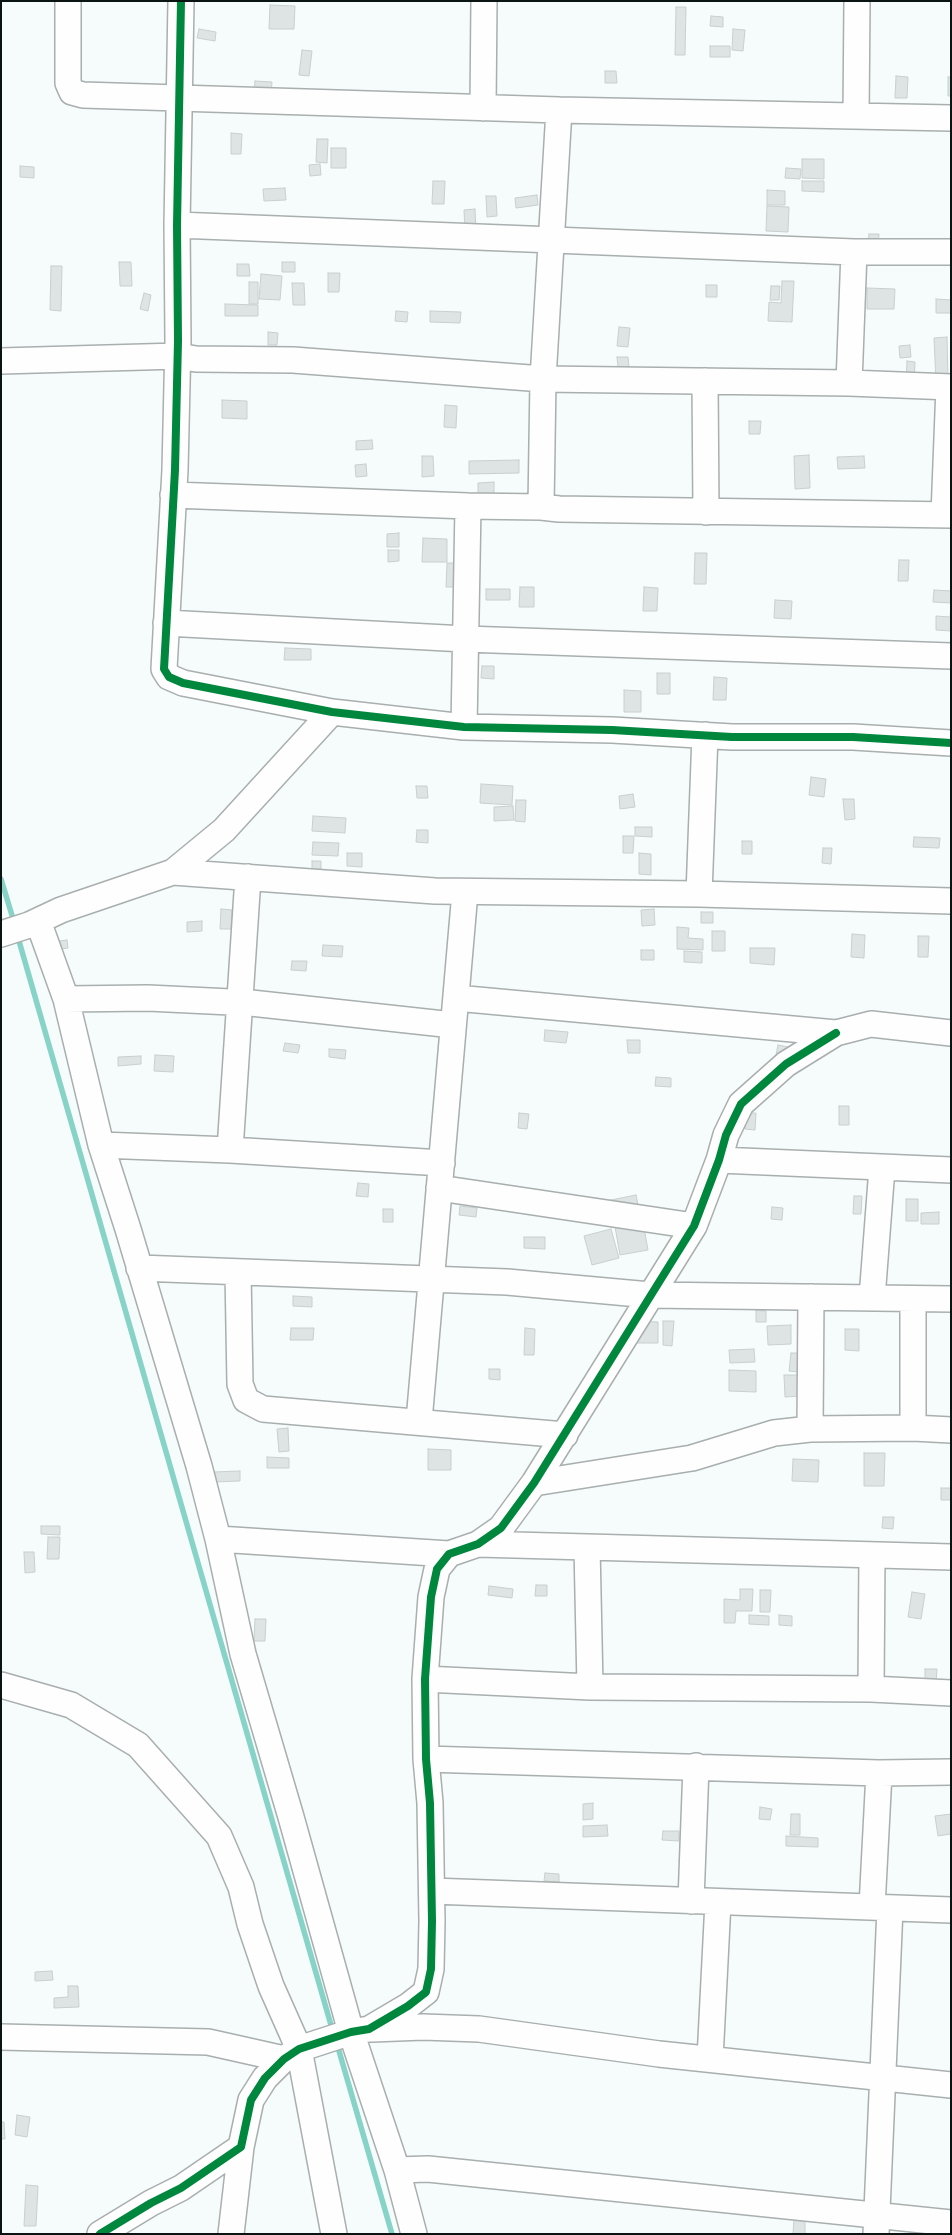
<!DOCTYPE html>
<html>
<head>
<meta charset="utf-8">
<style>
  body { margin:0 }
  #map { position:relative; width:952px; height:2235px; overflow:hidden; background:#f6fbfb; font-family:"DejaVu Sans",sans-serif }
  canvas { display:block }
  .frame { position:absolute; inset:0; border:2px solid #0a1412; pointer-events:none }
</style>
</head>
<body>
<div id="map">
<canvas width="952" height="2235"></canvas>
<div class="frame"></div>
</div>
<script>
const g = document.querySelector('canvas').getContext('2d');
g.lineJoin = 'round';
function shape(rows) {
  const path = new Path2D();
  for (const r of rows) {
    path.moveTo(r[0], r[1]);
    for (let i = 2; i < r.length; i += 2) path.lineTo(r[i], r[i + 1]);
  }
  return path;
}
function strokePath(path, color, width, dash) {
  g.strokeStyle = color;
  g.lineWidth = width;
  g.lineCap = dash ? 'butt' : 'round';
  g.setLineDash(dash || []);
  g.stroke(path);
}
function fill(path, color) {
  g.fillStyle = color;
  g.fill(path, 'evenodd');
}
const stream = shape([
  [1,879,14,922],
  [17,934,333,2032],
  [337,2044,392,2234]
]);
const building = shape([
  [270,5,295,6,294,29,269,29,270,5],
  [676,7,686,7,685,55,675,55,676,7],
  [711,16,723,17,723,27,710,26,711,16],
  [199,29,216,32,215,41,197,38,199,29],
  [733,29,745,30,743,51,732,50,733,29],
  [710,46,730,46,730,57,710,57,710,46],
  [302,50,312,51,309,76,299,75,302,50],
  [605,71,616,71,617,83,605,83,605,71],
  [896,76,908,77,907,98,895,98,896,76],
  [948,77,951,77,951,96,948,96,948,77],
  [255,81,272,82,271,93,254,92,255,81],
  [231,133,242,134,241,154,231,154,231,133],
  [317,139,328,139,327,163,316,162,317,139],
  [331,148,346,148,346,168,331,168,331,148],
  [802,159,824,159,824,179,802,178,802,159],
  [320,164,321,175,310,176,309,165,320,164],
  [20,166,34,167,34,178,20,177,20,166],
  [786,168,801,169,800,179,785,178,786,168],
  [433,181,445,181,444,204,432,204,433,181],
  [802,181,824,181,824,192,802,191,802,181],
  [285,188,286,200,264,201,263,189,285,188],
  [767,190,785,191,785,205,767,205,767,190],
  [537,195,538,205,516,208,515,198,537,195],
  [486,196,496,196,497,216,487,217,486,196],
  [767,206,789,207,788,232,766,231,767,206],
  [475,209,476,231,465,231,464,210,475,209],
  [869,234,879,234,878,247,868,246,869,234],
  [119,262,131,262,132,286,120,286,119,262],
  [282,262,295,262,295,272,282,272,282,262],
  [237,264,249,264,250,276,237,276,237,264],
  [51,266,62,266,61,311,50,310,51,266],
  [328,273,340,273,339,292,328,292,328,273],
  [261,274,282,276,280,300,259,299,261,274],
  [782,281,794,281,792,322,768,321,769,302,781,303,782,281],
  [249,282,258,282,258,304,249,304,249,282],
  [292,283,304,283,305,305,293,305,292,283],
  [706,285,717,285,717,297,706,297,706,285],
  [771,286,780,286,779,300,770,300,771,286],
  [867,288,895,289,894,309,867,309,867,288],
  [144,293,151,295,148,311,140,309,144,293],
  [936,299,951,300,951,313,936,313,936,299],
  [225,304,258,305,258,316,225,316,225,304],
  [396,311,408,312,407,322,395,321,396,311],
  [430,311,461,312,460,323,430,322,430,311],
  [619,327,630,328,628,347,617,346,619,327],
  [268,332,278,333,277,345,268,345,268,332],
  [947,337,948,382,936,382,934,338,947,337],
  [910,345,911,357,900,358,899,346,910,345],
  [617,357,628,357,629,367,618,367,617,357],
  [907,361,915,362,914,385,906,385,907,361],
  [222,400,247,401,247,419,222,418,222,400],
  [445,405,457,406,456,428,444,427,445,405],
  [749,421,761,421,760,434,749,434,749,421],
  [372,440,373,449,356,450,356,441,372,440],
  [809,455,810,488,795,489,794,456,809,455],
  [422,456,433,456,434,476,422,477,422,456],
  [864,456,865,468,838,469,837,457,864,456],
  [519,460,519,473,469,474,469,461,519,460],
  [366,464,367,476,356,477,355,465,366,464],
  [494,482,494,495,478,496,478,483,494,482],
  [399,533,399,547,387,547,387,534,399,533],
  [423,538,447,539,447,562,422,562,423,538],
  [388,550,399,550,399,561,388,562,388,550],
  [695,553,707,553,706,584,694,584,695,553],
  [899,560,909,560,908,581,898,581,899,560],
  [447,563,460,563,459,587,446,587,447,563],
  [520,587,534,587,534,607,519,607,520,587],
  [644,587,658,588,657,611,643,611,644,587],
  [486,589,510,589,510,600,486,600,486,589],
  [934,590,951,591,951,603,933,602,934,590],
  [775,600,792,601,791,619,774,618,775,600],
  [951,607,951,631,936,630,936,616,950,617,951,607],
  [285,648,311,649,311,660,284,660,285,648],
  [482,666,494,666,494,679,481,678,482,666],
  [657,673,670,673,670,694,657,694,657,673],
  [714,677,727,678,726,700,713,700,714,677],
  [624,690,641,691,641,712,624,712,624,690],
  [811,777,826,779,824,797,809,795,811,777],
  [481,784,513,786,512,805,480,803,481,784],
  [416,786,427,786,428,798,417,798,416,786],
  [633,794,635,807,620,809,619,796,633,794],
  [843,799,854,799,855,819,845,820,843,799],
  [516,800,526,800,525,822,515,821,516,800],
  [513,806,514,820,494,821,494,807,513,806],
  [313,816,346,818,345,833,312,831,313,816],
  [635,827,652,827,652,837,635,836,635,827],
  [417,830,428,830,428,843,416,842,417,830],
  [623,836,634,836,633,853,623,853,623,836],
  [914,837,940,838,939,848,913,847,914,837],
  [742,841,752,841,752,854,742,854,742,841],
  [313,842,339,843,338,856,312,855,313,842],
  [823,848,832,848,831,864,822,863,823,848],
  [347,853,362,853,362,867,347,866,347,853],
  [639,853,651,854,651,875,639,874,639,853],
  [312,861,321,861,321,874,312,874,312,861],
  [221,909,232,910,231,929,220,929,221,909],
  [654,909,655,925,642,926,641,910,654,909],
  [701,912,713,912,713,923,701,923,701,912],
  [202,921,202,931,187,932,187,922,202,921],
  [677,927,689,928,688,938,703,939,703,950,677,949,677,927],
  [712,931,725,931,725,951,712,951,712,931],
  [852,934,865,935,864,958,851,957,852,934],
  [918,936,929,936,928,957,918,957,918,936],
  [67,940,68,948,54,950,53,942,67,940],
  [323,945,343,946,342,957,322,956,323,945],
  [750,948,775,948,774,965,750,963,750,948],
  [641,950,654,950,654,960,641,960,641,950],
  [684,951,702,952,702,963,684,962,684,951],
  [292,961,307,961,306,971,291,970,292,961],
  [545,1030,568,1032,566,1043,544,1041,545,1030],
  [627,1040,640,1040,640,1053,628,1053,627,1040],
  [285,1043,300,1045,298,1053,283,1051,285,1043],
  [778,1045,793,1048,791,1058,776,1055,778,1045],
  [329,1049,346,1050,345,1059,329,1057,329,1049],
  [155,1055,174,1056,173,1072,154,1071,155,1055],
  [141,1056,141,1064,118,1066,118,1057,141,1056],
  [656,1077,671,1078,671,1087,655,1086,656,1077],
  [839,1106,849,1106,849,1125,839,1125,839,1106],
  [519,1113,529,1114,527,1129,518,1128,519,1113],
  [746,1113,756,1113,755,1130,745,1129,746,1113],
  [358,1183,369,1184,368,1197,356,1196,358,1183],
  [636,1195,641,1220,611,1227,606,1201,636,1195],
  [854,1196,862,1196,861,1214,853,1214,854,1196],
  [906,1199,918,1199,918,1221,906,1221,906,1199],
  [460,1206,477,1208,476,1217,459,1215,460,1206],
  [772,1207,783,1208,782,1220,771,1219,772,1207],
  [383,1209,393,1209,393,1222,383,1222,383,1209],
  [939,1212,939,1224,921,1224,921,1213,939,1212],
  [643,1222,648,1250,620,1255,615,1227,643,1222],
  [611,1229,619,1258,592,1265,584,1236,611,1229],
  [524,1237,545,1237,545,1249,524,1248,524,1237],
  [293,1296,312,1297,312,1307,293,1306,293,1296],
  [756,1310,766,1311,766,1322,756,1322,756,1310],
  [632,1321,658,1322,658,1343,632,1343,632,1321],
  [663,1321,674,1321,672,1346,663,1345,663,1321],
  [791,1325,791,1344,768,1345,767,1326,791,1325],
  [291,1328,314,1328,313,1340,290,1340,291,1328],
  [525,1328,535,1329,534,1355,524,1355,525,1328],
  [845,1329,859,1329,859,1351,845,1350,845,1329],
  [754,1349,755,1362,730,1363,729,1350,754,1349],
  [791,1353,799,1353,797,1372,789,1371,791,1353],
  [489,1369,500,1369,500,1380,489,1379,489,1369],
  [729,1370,756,1371,756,1392,729,1391,729,1370],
  [784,1375,798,1375,799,1396,785,1397,784,1375],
  [288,1428,289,1451,279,1452,277,1429,288,1428],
  [428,1449,451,1450,451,1470,428,1470,428,1449],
  [864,1453,885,1453,884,1486,864,1486,864,1453],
  [267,1457,289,1458,289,1468,267,1468,267,1457],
  [793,1459,819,1460,818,1482,792,1481,793,1459],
  [240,1471,240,1481,213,1482,213,1472,240,1471],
  [941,1488,951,1488,951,1500,941,1500,941,1488],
  [883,1517,894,1517,893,1529,882,1528,883,1517],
  [41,1526,60,1526,60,1535,41,1534,41,1526],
  [48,1537,60,1537,59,1559,47,1559,48,1537],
  [24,1552,34,1552,35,1572,25,1573,24,1552],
  [536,1585,547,1585,547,1596,535,1596,536,1585],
  [489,1586,513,1589,512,1598,488,1595,489,1586],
  [740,1589,753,1589,752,1611,736,1611,735,1623,724,1623,724,1599,740,1600,740,1589],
  [760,1590,771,1590,770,1612,760,1612,760,1590],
  [912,1592,925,1594,921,1619,908,1617,912,1592],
  [749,1615,769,1616,769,1625,749,1624,749,1615],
  [779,1615,792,1616,792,1626,779,1625,779,1615],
  [255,1619,266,1619,265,1641,254,1641,255,1619],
  [925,1669,937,1669,936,1682,925,1682,925,1669],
  [593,1803,593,1819,583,1820,583,1804,593,1803],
  [760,1807,772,1809,770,1820,759,1819,760,1807],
  [791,1814,800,1814,800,1835,790,1835,791,1814],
  [951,1814,951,1834,938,1836,935,1816,951,1814],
  [607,1825,608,1836,583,1837,583,1826,607,1825],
  [663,1831,679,1831,679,1841,662,1840,663,1831],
  [786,1836,818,1838,818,1847,786,1846,786,1836],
  [545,1873,559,1874,559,1882,544,1881,545,1873],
  [52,1971,53,1980,35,1981,35,1972,52,1971],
  [68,1986,78,1986,79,2007,54,2008,54,1998,68,1997,68,1986],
  [17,2115,30,2117,27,2137,15,2135,17,2115],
  [1,2122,4,2122,5,2139,1,2139,1,2122],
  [26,2185,38,2186,36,2226,24,2226,26,2185],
  [794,2218,805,2219,805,2234,793,2234,794,2218]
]);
const minor = shape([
  [68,1,68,83,72,92,83,95,559,110,951,118],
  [181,1,177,225,178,341,175,470,164,669,169,677,183,683,332,712,464,727,612,730,732,737,853,737,951,743],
  [483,108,484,1],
  [856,116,857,1],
  [177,225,854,252,951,252],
  [1,361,178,356,196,359,293,360,543,379,849,383,951,387],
  [705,381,706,512],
  [849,383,854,252],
  [173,495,468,506,541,507,559,509,951,515],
  [541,507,543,379,559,110],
  [944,515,949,387],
  [166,623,465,639,951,656],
  [464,727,468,506],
  [173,872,435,891,699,894,951,901],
  [699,894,705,735],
  [38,921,66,999,101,1145,128,1229,199,1466,218,1539,243,1654,291,1817,351,2032,397,2170,414,2234],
  [1,934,29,925,61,910,173,872,224,830,332,712],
  [456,998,836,1033,871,1024,951,1033],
  [66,999,148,998,251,1003,453,1025],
  [101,1145,230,1150,442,1163],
  [230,1150,248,877],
  [719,1160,951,1170],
  [439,1188,694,1226],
  [139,1268,507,1282,650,1295,951,1299],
  [238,1272,240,1384,246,1400,263,1409,565,1435],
  [872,1298,882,1168],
  [913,1299,913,1428],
  [419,1421,465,892],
  [810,1429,811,1297],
  [534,1483,692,1458,774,1433,810,1429,913,1428,951,1430],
  [218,1539,449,1554],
  [478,1544,951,1557],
  [587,1547,590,1687],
  [425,1679,590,1687,871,1689,951,1693],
  [1,1685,71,1705,138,1745,219,1836,241,1887,250,1924,271,1986,299,2049,334,2234],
  [871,1689,872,1555],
  [426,1759,879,1773,951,1772],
  [432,1891,951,1910],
  [691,1901,696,1766],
  [872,1907,879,1773],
  [372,2029,423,2027,479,2029,659,2054,951,2085],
  [1,2037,208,2042,284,2059],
  [710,2059,718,1902],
  [397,2170,428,2169,951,2223],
  [100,2234,151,2203,181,2188,241,2147,251,2100,265,2078,284,2059,299,2049,351,2032,369,2029,408,2006,426,1992,431,1969,432,1921,430,1803,426,1759,425,1679,431,1597,437,1569,449,1554,478,1544,501,1528,534,1483,694,1226,719,1160,726,1135,741,1104,786,1064,836,1033],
  [231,2234,241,2147],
  [876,2234,890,1908]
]);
const cycleway = shape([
  [181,1,177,225,178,341,175,470,164,669,169,677,183,683,332,712,464,727,612,730,732,737,853,737,951,743],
  [100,2234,151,2203,181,2188,241,2147,251,2100,265,2078,284,2059,299,2049,351,2032,369,2029,408,2006,426,1992,431,1969,432,1921,430,1803,426,1759,425,1679,431,1597,437,1569,449,1554,478,1544,501,1528,534,1483,694,1226,719,1160,726,1135,741,1104,786,1064,836,1033]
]);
strokePath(stream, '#87d3c8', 5.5);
fill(building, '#dde4e3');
strokePath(building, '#c8d0ce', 1);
strokePath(minor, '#a8afae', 28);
strokePath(minor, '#fefefe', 25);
strokePath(cycleway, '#00873e', 8);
</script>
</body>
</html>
